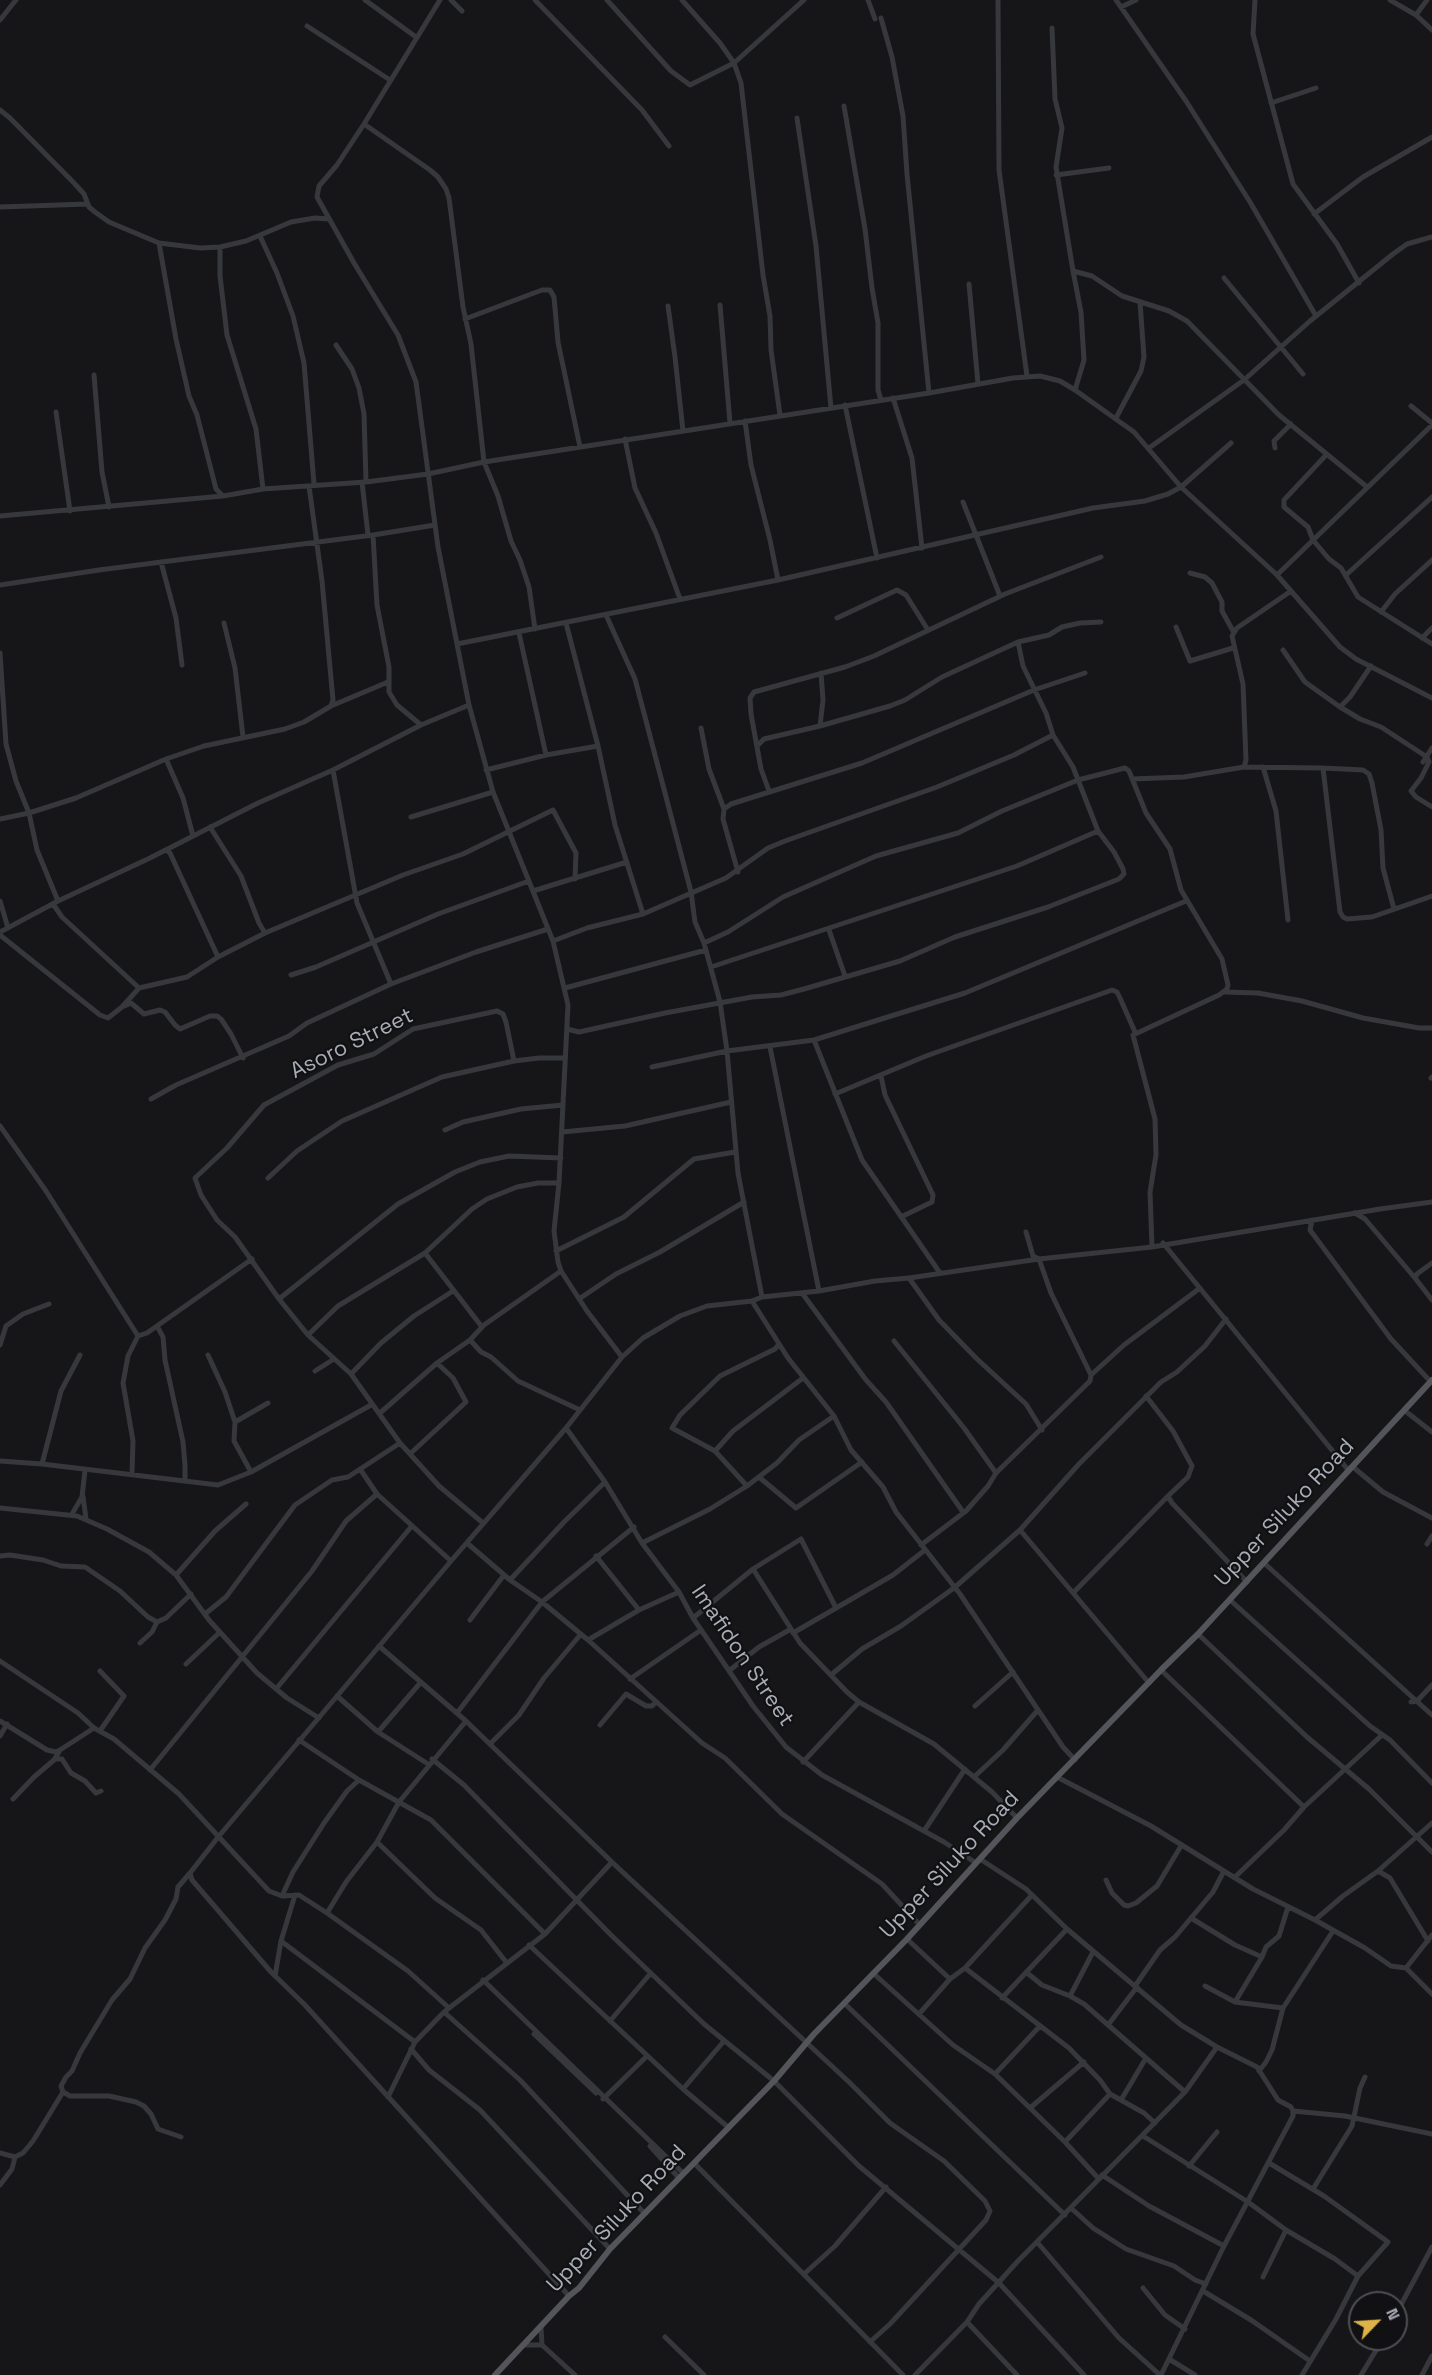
<!DOCTYPE html>
<html>
<head>
<meta charset="utf-8">
<style>
  body { margin:0 }
  #map { position:relative; width:1432px; height:2375px; overflow:hidden; background:#161618; font-family:"Space Grotesk",sans-serif }
  canvas { display:block }
  .north { position:absolute; left:1348px; top:2291px; width:60px; height:60px; box-sizing:border-box; background:#111113; border:2px solid #4e4f54; border-radius:50%; rotate:65deg; font-size:16px; font-weight:700; line-height:24px; text-align:center; color:#a9adb6 }
  .north::after { content:''; display:block; margin:auto; width:21px; height:27px; background:#ddb248; clip-path:polygon(50% 0,100% 100%,50% 72%,0 100%) }
</style>
</head>
<body>
<div id="map">
<canvas width="1432" height="2375"></canvas>
<div class="north">N</div>
</div>
<script>
const g = document.querySelector('canvas').getContext('2d');
g.lineJoin = 'round';
function shape(rows) {
  const path = new Path2D();
  for (const r of rows) {
    path.moveTo(r[0], r[1]);
    for (let i = 2; i < r.length; i += 2) path.lineTo(r[i], r[i + 1]);
  }
  return path;
}
function strokePath(path, color, width, dash) {
  g.strokeStyle = color;
  g.lineWidth = width;
  g.lineCap = dash ? 'butt' : 'round';
  g.setLineDash(dash || []);
  g.stroke(path);
}
function label(font, color, halo, rows, align = 'center') {
  g.font = font + ' "Space Grotesk",sans-serif';
  g.lineWidth = 4.5;
  g.setLineDash([]);
  g.textBaseline = 'middle';
  g.strokeStyle = halo;
  g.fillStyle = color;
  for (const [text, x, y, turn = 0] of rows) {
    g.save();
    g.translate(x, y);
    g.rotate((+turn || 0) * Math.PI / 180);
    g.textAlign = isNaN(turn) ? turn : align;
    if (halo) g.strokeText(text, 0, 0);
    g.fillText(text, 0, 0);
    g.restore();
  }
}
const minor = shape([
  [365,0,416,37],
  [440,0,364,124,337,165,319,186,317,197,354,263,398,335,416,382,438,547,469,705,493,792,553,941,568,1005,559,1183,554,1231,558,1262,561,1271,587,1311,622,1357],
  [451,0,462,11],
  [535,0,642,110,669,146],
  [607,0,671,71,690,85,734,63,804,0],
  [682,0,720,43,734,63,741,83,763,275,770,316,771,350,780,415],
  [868,0,875,19],
  [998,0,999,170,1027,376],
  [1116,0,1186,101,1250,202,1316,316],
  [1255,0,1253,34,1293,184,1337,244,1359,283],
  [1390,0,1416,15,1432,30],
  [1121,7,1136,0],
  [1416,15,1427,0],
  [881,18,892,57,903,116,907,174,929,393],
  [0,20,16,0],
  [307,26,390,80],
  [1052,28,1055,99,1062,128,1056,167,1073,271],
  [1271,103,1316,88],
  [844,106,865,229,872,288,878,323,878,390,881,400],
  [0,110,10,118,74,183,84,194,89,207,95,212,109,222,159,243,200,248,220,247,246,241,291,222,315,218,329,219],
  [797,118,816,246,831,408],
  [364,124,430,170,438,177,446,189,449,198,463,307,471,344,484,462,498,496,511,541,520,560,529,587,535,629],
  [1056,175,1109,168],
  [0,207,88,204],
  [1314,214,1363,177,1432,137],
  [260,236,277,273,293,316,304,363,314,484],
  [159,243,176,339,189,396,197,415,216,489,223,496,263,489,366,482,428,474,484,462,929,393,1013,378,1040,376,1060,381,1075,390,1134,432,1181,487,1277,575,1340,647,1356,659,1432,698],
  [220,247,220,276,227,335,256,429,263,489],
  [1224,278,1303,374],
  [969,284,978,384],
  [720,305,730,423],
  [668,306,675,357,683,431],
  [465,319,542,290,550,290,554,297,558,342,580,447],
  [336,345,352,369,359,388,364,414,366,482],
  [94,375,102,472,109,507],
  [1075,390,1084,360,1081,312,1073,271,1092,276,1122,296,1169,311,1187,321,1279,415,1367,487],
  [893,398,912,458,922,548],
  [845,405,877,558],
  [1411,406,1432,423],
  [56,412,70,511],
  [1116,418,1141,371,1144,357,1140,302],
  [745,421,751,465,770,540,778,580],
  [625,439,635,488,656,533,680,599],
  [1149,448,1244,380,1310,321,1393,254,1407,244,1432,237],
  [1275,448,1274,441,1291,424],
  [1327,454,1284,500,1284,507,1308,527,1313,540,1329,559,1341,568,1358,597,1432,644],
  [362,482,368,535],
  [963,502,1000,596],
  [0,516,223,496],
  [373,535,377,605,389,667,389,692,397,705,421,725],
  [161,562,176,618,182,665],
  [1190,573,1205,577,1212,583,1222,602,1222,611,1233,631],
  [1277,575,1432,425],
  [1346,575,1432,497],
  [0,585,99,570,373,535,435,525],
  [1381,612,1395,594,1432,560],
  [606,615,635,679,691,892,695,922,704,943,720,1002,727,1051,738,1173,762,1297],
  [837,618,897,590,906,595,928,630],
  [224,623,235,668,243,737],
  [566,623,598,746,615,825,643,914],
  [1176,627,1190,661,1233,648],
  [519,633,546,755],
  [1422,638,1432,628],
  [1018,642,1023,666,1046,713,1053,735],
  [457,644,778,580,1093,508,1145,501,1168,494,1181,487,1231,443],
  [1283,650,1305,682,1340,707],
  [0,653,6,744,16,781,29,813,37,850,58,901],
  [1371,666,1350,697,1340,707,1360,719,1381,727,1427,757,1429,762,1421,778,1411,791,1416,797,1432,807],
  [331,706,388,682],
  [820,726,823,700,821,673],
  [701,728,709,769,724,809],
  [757,746,764,739,820,726,890,706,905,700,942,677,1018,642,1049,635,1062,627,1080,623,1101,622],
  [166,759,183,798,193,836],
  [1423,762,1432,748],
  [1244,767,1323,768,1363,770,1369,774,1372,783,1381,830,1383,868,1394,909],
  [1263,767,1276,811,1288,920],
  [1323,768,1340,912,1343,917,1347,919,1372,917,1432,896],
  [333,770,357,903,391,984],
  [486,770,546,755,598,746],
  [1132,779,1184,777,1244,767,1246,760,1243,684,1232,636,1237,628,1291,591],
  [769,791,761,769,751,714,750,698,754,692,845,667,874,656,1005,594,1101,557],
  [411,817,493,792],
  [0,819,29,813,76,798,166,759,204,746,285,729,304,722,331,706,333,700,322,581,309,486],
  [210,827,241,876,259,923,265,933],
  [166,850,170,853,218,957],
  [738,872,723,819,724,809,731,804,862,763,1034,690,1085,673],
  [533,891,627,862],
  [0,901,8,928],
  [53,904,62,917,139,988],
  [829,930,845,976],
  [0,932,58,901,150,858,258,803,333,770,421,725,469,705],
  [0,935,100,1015,108,1018,122,1007,131,1003,144,1014,160,1010,165,1012,175,1025,180,1029,210,1016,217,1016,221,1019,231,1034,243,1058],
  [553,941,587,928,643,914,726,878,768,848,785,841,937,787,1014,755,1053,735,1073,767,1098,831,1114,852,1123,869,1124,874,1119,879,1048,907,955,937,900,961,804,989,781,995,752,997,665,1013,579,1032,567,1029],
  [704,943,728,932,783,897,876,856,958,833,1002,811,1078,780,1125,768,1129,771,1146,813,1170,849,1181,890,1222,959,1228,985,1227,989,1219,995,1133,1035,1155,1119,1156,1155,1150,1192,1152,1247],
  [711,967,1017,866,1098,831],
  [291,975,316,967,438,914,529,881],
  [565,988,706,950],
  [1224,992,1258,993,1302,1001,1363,1018,1419,1028,1432,1028],
  [122,1007,139,988,187,977,218,957,265,933,403,875,463,854,553,810,576,853,575,879],
  [814,1040,862,1160,940,1273],
  [770,1047,819,1291],
  [652,1067,727,1051,814,1040,965,993,1186,901],
  [881,1076,885,1095,933,1195,932,1202,901,1217],
  [1431,1078,1432,1077],
  [835,1094,926,1056,1112,990,1117,992,1120,998,1135,1032],
  [151,1099,176,1085,289,1036,307,1023,391,984,476,952,548,929],
  [0,1126,46,1191,138,1336,128,1356,123,1383,133,1441,132,1474],
  [445,1130,463,1122,521,1109,563,1105],
  [562,1132,625,1126,731,1102],
  [268,1178,297,1151,342,1121,442,1077,514,1061,539,1058,565,1058],
  [1355,1213,1365,1219,1415,1278],
  [1312,1220,1310,1230,1391,1339,1430,1381],
  [1163,1243,1349,1471],
  [556,1251,624,1217,694,1159,735,1152],
  [425,1253,482,1327],
  [1432,1263,1417,1274,1415,1278,1432,1300],
  [909,1278,939,1320,977,1359,1026,1404,1042,1430],
  [802,1293,866,1380,886,1402,963,1512],
  [279,1299,398,1204,455,1172,480,1162,509,1156,561,1158],
  [579,1299,616,1274,660,1252,744,1202],
  [752,1301,788,1358,834,1416,851,1450,883,1487,896,1512,960,1594,1063,1747,1075,1760],
  [157,1326,163,1337,165,1360,183,1442,185,1465,185,1481],
  [308,1335,338,1306,425,1253,472,1209,487,1199,517,1187,538,1183,559,1183],
  [138,1336,147,1333,252,1259],
  [470,1340,481,1352,491,1357,518,1381,580,1410],
  [894,1341,964,1428,996,1473],
  [0,1345,6,1326,23,1314,49,1304],
  [208,1355,225,1392,235,1422,234,1441,251,1472],
  [315,1371,334,1359],
  [351,1374,381,1343,414,1316,453,1291],
  [1091,1375,1124,1345,1200,1288],
  [1146,1396,1173,1431,1192,1466,1188,1477,1168,1496,1172,1503,1247,1582],
  [1404,1410,1432,1432],
  [380,1413,437,1363,470,1340,484,1325,561,1271],
  [235,1422,268,1403],
  [566,1428,605,1482,642,1543,679,1592,693,1618,753,1706,786,1747,822,1775,944,1842,976,1863],
  [715,1451,733,1431,803,1378],
  [411,1453,466,1402,453,1378,437,1363],
  [0,1461,42,1464,218,1485,251,1472,371,1405],
  [42,1464,61,1391,80,1355],
  [1353,1467,1383,1492,1432,1518],
  [360,1469,377,1494,451,1561],
  [759,1477,796,1508,862,1462],
  [747,1486,715,1451,672,1428,680,1415,720,1376,775,1349,779,1344],
  [83,1496,86,1519],
  [0,1508,77,1516,107,1529,149,1552,176,1575,209,1620,257,1673,287,1698,319,1718],
  [72,1514,82,1497,85,1470],
  [483,1523,439,1486,400,1443,351,1374,308,1335,279,1299,235,1237,217,1220,201,1195,195,1178,227,1148,264,1105,338,1065,374,1054,413,1029,497,1011,503,1014,506,1022,514,1061],
  [1020,1530,1149,1683],
  [467,1543,510,1580,542,1602,588,1640,702,1743,725,1758,782,1814,882,1884,919,1924],
  [642,1543,710,1509,747,1486,777,1463,799,1440,834,1416],
  [1427,1544,1432,1536],
  [921,1545,966,1511,988,1486,996,1473,1090,1381,1091,1375,1051,1293,1039,1259,1033,1256,1026,1232],
  [0,1556,10,1555,43,1560,61,1566,85,1567,120,1591,148,1617,157,1622,166,1618,191,1594],
  [596,1556,639,1610],
  [1264,1563,1432,1715],
  [753,1569,801,1539,835,1606],
  [176,1575,215,1531,246,1504],
  [510,1580,564,1522,605,1482],
  [1073,1593,1168,1496],
  [1230,1600,1370,1726,1390,1740,1432,1783],
  [205,1614,226,1597,295,1505,332,1480,348,1477,400,1443],
  [693,1618,753,1569,800,1643,847,1692,859,1702,934,1744,992,1792,1017,1818],
  [470,1620,504,1575],
  [793,1633,893,1575,925,1550],
  [1198,1634,1307,1737,1369,1789,1432,1852],
  [588,1640,639,1610,679,1592],
  [140,1643,152,1632,157,1622],
  [379,1646,466,1721,615,1865,849,2082,890,2123,944,2161,985,2201,990,2211,986,2220,890,2324,870,2342],
  [0,1661,78,1713,94,1728,114,1739,179,1794,269,1891,282,1896,299,1895,327,1913],
  [186,1664,220,1632],
  [730,1670,759,1647,791,1629],
  [1161,1670,1304,1807,1382,1735],
  [831,1675,862,1649,901,1626,954,1588,1020,1530,1079,1464,1161,1382,1177,1372,1205,1346,1226,1319],
  [630,1679,701,1630],
  [276,1689,411,1527],
  [337,1696,378,1732,428,1764],
  [1411,1702,1417,1701,1432,1685],
  [975,1706,1013,1672],
  [457,1713,542,1602,634,1527],
  [0,1721,47,1750,56,1752,60,1750],
  [600,1725,626,1694,646,1706,652,1706,656,1702],
  [100,1731,124,1696,100,1671],
  [378,1732,421,1682],
  [0,1736,7,1724],
  [299,1740,359,1780],
  [490,1744,519,1715,544,1678,581,1634],
  [55,1759,62,1759,71,1773,85,1781,96,1793,101,1791],
  [432,1759,464,1785,611,1935,704,2024,774,2081,859,2166,999,2283,1084,2375],
  [803,1762,859,1702],
  [150,1770,312,1571,346,1521,377,1494],
  [974,1777,1003,1750,1038,1710],
  [1057,1777,1151,1826,1253,1889,1315,1920,1365,1948,1391,1966,1406,1968,1432,1994],
  [13,1799,34,1777,54,1760,60,1750,94,1728],
  [924,1831,965,1769],
  [377,1842,435,1898,481,1930,506,1962],
  [980,1859,1026,1889,1067,1929,1181,2025,1217,2047,1257,2067,1278,2100,1291,2107,1293,2111,1345,2116,1432,2134],
  [1378,1871,1390,1878,1428,1941],
  [1235,1877,1284,1830,1304,1807],
  [1106,1880,1112,1893,1124,1905,1128,1906,1136,1903,1157,1886,1181,1846],
  [282,1896,293,1872,324,1823,347,1791,359,1780,431,1820,545,1934],
  [1191,1918,1235,1945,1262,1957],
  [1315,1920,1343,1896,1378,1871,1432,1823],
  [907,1939,950,1979,965,1968,1032,1895],
  [281,1941,415,2042,388,2097],
  [529,1945,683,2089,729,2128],
  [965,1968,1069,2048,1100,2080,1110,2094,1144,2113,1155,2123],
  [1406,1968,1432,1935],
  [1026,1972,1042,1985,1070,1996,1084,2004,1185,2092],
  [873,1973,953,2045,995,2074,1065,2142,1098,2178],
  [275,1976,281,1941,295,1895],
  [483,1980,683,2173],
  [1135,1986,1160,1950,1175,1937,1213,1892,1224,1871],
  [1205,1986,1235,2002,1283,2008],
  [1070,1996,1093,1952],
  [1002,1998,1067,1929],
  [1235,2002,1262,1957,1266,1947,1279,1936,1288,1907],
  [844,2003,1065,2215],
  [449,2008,408,1971,327,1913,346,1882,377,1842,399,1802,466,1721],
  [444,2012,520,2080,645,2214],
  [919,2014,950,1979],
  [610,2021,650,1974],
  [1108,2025,1137,1987],
  [534,2034,596,2093],
  [415,2042,444,2012,545,1934,612,1862],
  [411,2049,429,2070,480,2110,610,2249],
  [1259,2071,1266,2062,1272,2050,1283,2008,1333,1931],
  [995,2074,1040,2026],
  [683,2089,724,2041],
  [603,2099,647,2056],
  [1121,2100,1146,2058],
  [1030,2108,1084,2062],
  [1143,2136,1248,2202,1286,2230,1335,2259,1358,2276],
  [181,2137,158,2129,151,2114,144,2106,136,2102,109,2096,70,2096,63,2092,61,2086,66,2077,72,2071,80,2053,112,2000,130,1979,145,1948,165,1920,176,1899,178,1887,190,1873],
  [1065,2142,1110,2094],
  [650,2146,679,2178],
  [0,2153,15,2157,12,2169,0,2185],
  [15,2157,23,2153,33,2141,63,2092],
  [694,2163,903,2375],
  [1269,2163,1324,2196,1388,2242,1358,2276,1336,2319,1302,2375],
  [1189,2166,1217,2132],
  [1102,2175,1149,2206,1224,2246],
  [1313,2189,1352,2126,1360,2088,1365,2077],
  [1071,2208,1093,2228,1126,2249,1174,2266,1195,2280,1206,2284],
  [1037,2242,1119,2338,1160,2375],
  [804,2274,835,2246,886,2187],
  [1263,2277,1286,2230],
  [1143,2288,1165,2315,1185,2329],
  [1203,2291,1251,2320,1310,2361],
  [569,2296,304,2004,271,1972,192,1880,190,1873,219,1836,451,1561,566,1428,622,1357,643,1338,680,1316,707,1306,752,1301,762,1297,819,1291,875,1281,909,1278,1039,1259,1152,1247,1380,1209,1432,1202],
  [1396,2314,1432,2247],
  [967,2322,1017,2375],
  [541,2327,542,2345],
  [665,2337,704,2375],
  [524,2345,542,2345,575,2375],
  [1169,2359,1195,2375],
  [915,2375,967,2322,979,2304,1018,2261,1185,2092,1217,2047],
  [1161,2375,1224,2246,1293,2116,1293,2111],
  [1361,2375,1383,2339],
  [1422,2375,1432,2356]
]);
const major = shape([
  [495,2375,569,2296,579,2288,610,2249,774,2081,814,2034,907,1939,1017,1818,1161,1670,1198,1634,1432,1380]
]);
const streetNames = [
  ["Asoro Street",352,1044,-26],
  ["Upper Siluko Road",1285,1513,-47],
  ["Imafidon Street",742,1656,56],
  ["Upper Siluko Road",950,1865,-47],
  ["Upper Siluko Road",617,2219,-47]
];
strokePath(minor, '#37383c', 5);
strokePath(major, '#54555b', 6);
label('22px', '#a9adb6', '#111113', streetNames);
</script>
</body>
</html>
